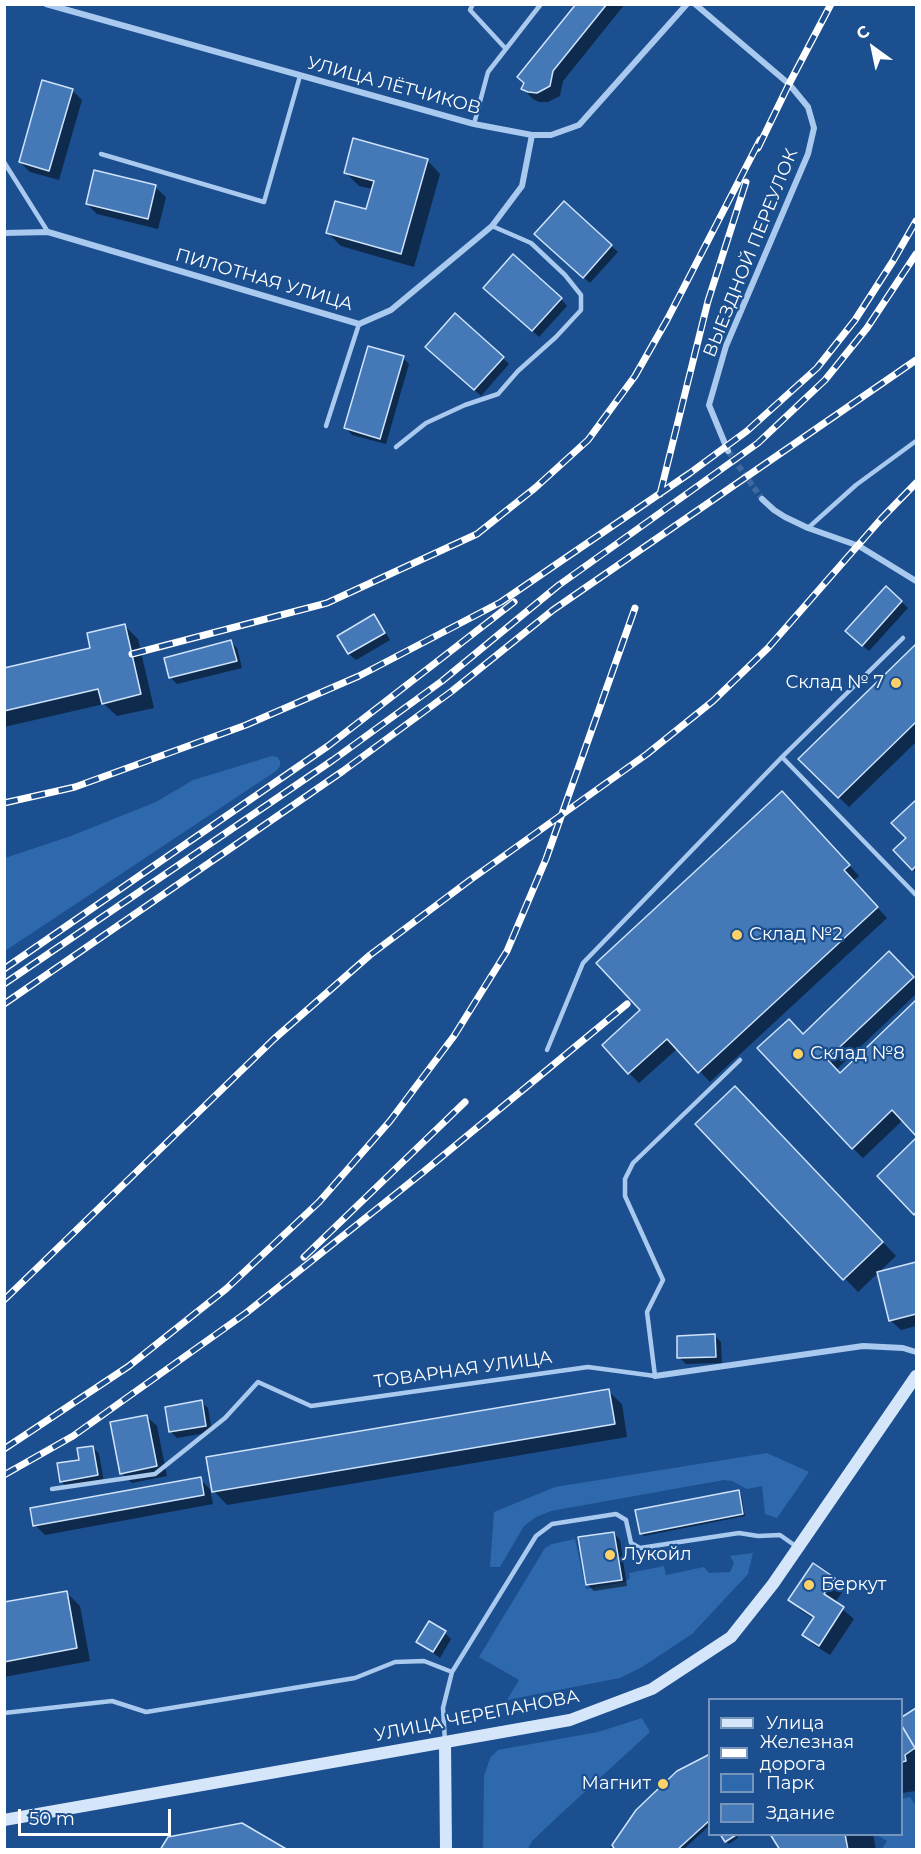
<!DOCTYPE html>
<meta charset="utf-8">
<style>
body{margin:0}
#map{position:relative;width:921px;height:1854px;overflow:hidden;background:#1b4f8f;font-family:Montserrat,sans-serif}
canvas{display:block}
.frame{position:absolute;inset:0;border:6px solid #fff;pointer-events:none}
.legend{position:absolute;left:708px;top:1698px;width:195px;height:138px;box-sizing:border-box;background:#1b4f8f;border:2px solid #7695bc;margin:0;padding:8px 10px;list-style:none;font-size:18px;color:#fff}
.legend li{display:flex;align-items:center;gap:12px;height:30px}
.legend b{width:30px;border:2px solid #7695bc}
.north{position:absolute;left:843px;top:18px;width:60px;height:60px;-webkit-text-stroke:4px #1b4f8f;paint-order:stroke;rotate:327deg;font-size:16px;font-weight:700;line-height:24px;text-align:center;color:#fff}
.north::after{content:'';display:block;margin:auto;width:21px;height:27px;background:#fff;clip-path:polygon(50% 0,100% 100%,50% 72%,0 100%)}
.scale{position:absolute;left:18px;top:1809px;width:153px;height:27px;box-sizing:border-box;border:3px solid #fff;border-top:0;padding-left:8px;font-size:18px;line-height:21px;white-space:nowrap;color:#fff;-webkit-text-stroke:4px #1b4f8f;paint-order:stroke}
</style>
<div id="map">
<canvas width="921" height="1854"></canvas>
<div class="frame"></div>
<ul class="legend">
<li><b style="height:8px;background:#d6e6fa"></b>Улица</li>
<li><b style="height:8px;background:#fff"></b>Железная дорога</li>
<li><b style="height:16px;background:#2e69ad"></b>Парк</li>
<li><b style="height:16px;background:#4478b7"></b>Здание</li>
</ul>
<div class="north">С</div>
<div class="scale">50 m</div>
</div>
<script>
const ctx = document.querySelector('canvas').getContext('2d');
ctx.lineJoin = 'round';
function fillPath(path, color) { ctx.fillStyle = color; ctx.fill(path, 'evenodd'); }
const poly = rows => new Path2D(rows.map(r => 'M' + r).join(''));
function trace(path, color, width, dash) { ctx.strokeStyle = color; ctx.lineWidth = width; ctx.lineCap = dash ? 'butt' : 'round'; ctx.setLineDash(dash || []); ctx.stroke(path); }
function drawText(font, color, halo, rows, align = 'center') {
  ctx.font = font + ' Montserrat,sans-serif'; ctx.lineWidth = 4.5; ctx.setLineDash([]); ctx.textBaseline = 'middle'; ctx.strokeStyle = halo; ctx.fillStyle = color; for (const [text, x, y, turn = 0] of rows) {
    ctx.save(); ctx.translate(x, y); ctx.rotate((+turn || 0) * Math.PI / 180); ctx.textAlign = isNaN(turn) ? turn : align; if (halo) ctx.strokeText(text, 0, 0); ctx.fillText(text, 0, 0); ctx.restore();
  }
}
fillPath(poly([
 [272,756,277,757,280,761,280,766,276,771,5,951,5,858,71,836,156,802,193,780],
 [767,1453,809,1472,777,1518,765,1514,762,1486,747,1489,732,1481,724,1480,551,1511,536,1517,524,1526,500,1567,490,1567,494,1512,555,1487],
 [575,1539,586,1589,625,1582,630,1578,629,1573,664,1566,666,1575,704,1567,709,1573,730,1572,734,1563,730,1556,753,1553,748,1574,692,1634,642,1667,620,1678,507,1700,519,1680,479,1657,545,1548,552,1544],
 [642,1718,650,1732,565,1810,532,1841,528,1849,483,1849,484,1776,490,1758,498,1750,598,1732],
 [910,1797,916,1806,916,1849,882,1849,887,1841,877,1835,902,1834,902,1799]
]), '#2e69ad');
fillPath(poly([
 [578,4,625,4,563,81,560,96,548,102,539,102,533,99,523,89],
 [72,90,82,100,59,180,30,172,20,162],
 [427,160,440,174,414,267,341,246,328,233,367,211,373,189,359,186,345,172],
 [155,187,166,197,158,229,97,214,87,204],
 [564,203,618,252,590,283,542,241],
 [492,294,561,299,567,306,539,337],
 [434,353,503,358,509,364,481,396],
 [403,358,409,364,386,444,352,435,346,428],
 [886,588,908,608,869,651,854,638],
 [373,616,380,623,390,640,356,660,349,654,339,636],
 [124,625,138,639,154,708,117,716,104,704,4,727,4,669,92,649],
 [231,642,237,648,242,668,177,684,171,678],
 [916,646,916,742,849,807,800,759],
 [916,802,916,873,895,850,908,839,894,823],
 [792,803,859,876,853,881,887,918,710,1082,678,1048,639,1083,629,1073,642,1010],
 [889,953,916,981,916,994,836,1070,840,1075,916,1002,916,1134,903,1120,863,1158,853,1148,803,1035],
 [748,1101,896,1256,858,1292,697,1124],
 [916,1140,916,1215,879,1176],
 [916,1264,916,1326,901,1330,890,1320,879,1273],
 [715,1336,721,1342,722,1363,686,1364,679,1357],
 [608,1391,622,1404,627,1437,227,1505,214,1491],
 [201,1402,208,1408,212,1432,177,1438,171,1432],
 [146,1416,157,1426,167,1476,132,1483,122,1473],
 [93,1447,99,1454,104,1482,68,1488,61,1481],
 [200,1479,210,1489,213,1504,45,1535,35,1525],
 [738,1491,741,1494,745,1516,644,1536,641,1533],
 [614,1533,620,1540,627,1586,594,1591,587,1584],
 [834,1579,844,1589,835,1603,854,1619,830,1655,814,1645,804,1635,814,1619,800,1610,790,1600],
 [66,1592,80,1606,90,1661,4,1677,4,1604],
 [445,1633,451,1639,440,1658,418,1642],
 [916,1710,916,1793,915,1791,902,1793,902,1719],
 [710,1756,710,1825,683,1850,608,1850],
 [736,1834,738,1838,729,1844,726,1841],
 [772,1834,873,1834,876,1850,782,1850]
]), '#0007');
const building = poly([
 [576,4,607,4,553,71,550,86,537,93,528,92,521,89,524,83,517,77,576,4],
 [42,80,73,89,49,171,19,162,42,80],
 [353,138,428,159,401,254,326,233,335,201,366,209,374,181,344,173,353,138],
 [94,170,156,185,148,219,86,204,94,170],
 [564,201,612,245,583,278,534,234,564,201],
 [513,254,562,298,532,331,483,288,513,254],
 [455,313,504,357,474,390,425,347,455,313],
 [368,346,404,356,380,439,344,428,368,346],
 [886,586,902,601,862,646,845,631,886,586],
 [374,614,385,633,348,654,337,636,374,614],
 [125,624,141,694,102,704,98,689,4,711,4,668,90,648,87,633,125,624],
 [231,640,237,661,169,678,164,658,231,640],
 [916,644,916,722,838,798,798,759,916,644],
 [782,791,850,865,844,870,878,907,698,1073,667,1039,628,1074,602,1045,640,1010,596,963,782,791],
 [916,800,916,866,912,870,893,850,906,838,891,823,916,800],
 [889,951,914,977,827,1059,840,1073,916,1000,916,1136,892,1110,852,1149,757,1048,789,1019,803,1034,889,951],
 [735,1086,883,1242,843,1280,695,1124,735,1086],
 [916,1138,916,1212,914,1215,877,1176,916,1138],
 [916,1262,916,1314,889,1321,877,1272,916,1262],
 [715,1334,716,1357,677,1358,677,1336,715,1334],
 [609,1389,615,1424,212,1492,206,1457,609,1389],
 [202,1400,206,1426,169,1432,165,1407,202,1400],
 [147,1415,157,1466,120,1474,110,1422,147,1415],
 [93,1446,98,1475,60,1482,57,1463,79,1460,77,1448,93,1446],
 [201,1477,204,1495,33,1526,30,1508,201,1477],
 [739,1490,743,1514,640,1534,635,1510,739,1490],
 [614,1532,622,1580,586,1585,578,1537,614,1532],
 [813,1563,835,1578,824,1594,844,1607,819,1646,802,1635,814,1617,788,1600,813,1563],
 [67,1591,77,1648,4,1662,4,1602,67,1591],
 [429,1621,446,1631,433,1652,416,1642,429,1621],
 [916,1708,916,1750,902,1726,902,1717,916,1708],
 [902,1726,915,1748,905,1755,906,1761,902,1762,902,1726],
 [710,1754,710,1820,677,1850,615,1850,612,1845,636,1810,677,1771,710,1754],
 [242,1823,288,1850,160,1850,168,1837,242,1823],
 [720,1834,736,1834,736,1835,725,1842,720,1834],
 [770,1834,845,1834,848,1850,780,1850,770,1834]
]);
fillPath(building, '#4478b7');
trace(building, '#cfe3fa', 1.5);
trace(poly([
 [728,451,762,499]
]), '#3d69a0', 6, [6, 3]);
trace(poly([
 [473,4,470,10,506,49],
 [474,124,488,72,541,4],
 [101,154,264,202,300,76],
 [4,162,48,232],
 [326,426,359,324],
 [396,447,426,423,465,405,498,394,518,371,556,337,581,310,581,295,565,275,531,243,492,226],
 [808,528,856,485,916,441],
 [903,638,782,757,916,895],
 [547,1050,583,963,782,757],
 [52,1489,155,1474,225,1418,258,1382,311,1406,588,1367,655,1376,647,1312,663,1280,625,1196,625,1179,633,1163,740,1060],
 [4,1713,112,1701,146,1712,355,1678,395,1662,424,1661,452,1672],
 [445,1742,443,1708,452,1672,536,1536,552,1524,616,1514,626,1520,631,1543,640,1548,739,1533,758,1536,780,1535,797,1547]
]), '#a9c9ee', 4.5);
trace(poly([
 [46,4,474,124,532,135,551,135,579,125,687,4],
 [695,4,789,84,808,107,814,128,808,154,726,346,709,405,728,451],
 [4,233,48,232,359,324,391,310,492,226,522,186,532,135],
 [762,499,774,510,785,517,808,528,859,546,916,581],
 [655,1376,863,1346,903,1348,916,1352]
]), '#a9c9ee', 6);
trace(poly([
 [445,1742,446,1850],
 [4,1820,570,1720,652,1689,731,1637,773,1584,916,1376]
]), '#d6e6fa', 12);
const rail = poly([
 [758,148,789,84,831,4],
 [660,494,708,301,746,182],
 [132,654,327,603,477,534,535,488,588,440,635,376,668,318,760,140],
 [4,803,75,787,246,725,359,676,501,602,690,473,747,431,817,368,855,320,893,261,916,221],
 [4,969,328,746,514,602],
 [4,984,333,760,442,681,559,585,758,443,825,380,867,328,916,254],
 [4,1004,343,771,452,691,553,610,916,360],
 [304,1257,465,1102],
 [4,1300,274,1039,370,955,470,880,647,754,713,701,768,648,881,519,916,483],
 [4,1449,129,1366,226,1289,319,1202,390,1121,454,1036,507,951,546,859,635,608],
 [4,1475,73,1436,246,1313,422,1173,627,1004]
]);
trace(rail, '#fff', 7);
trace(rail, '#1b4f8f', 4.5, [14]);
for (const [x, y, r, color] of [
 [896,683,6,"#ffd166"],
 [737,935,6,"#ffd166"],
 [798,1054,6,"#ffd166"],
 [610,1555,6,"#ffd166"],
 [809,1585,6,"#ffd166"],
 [663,1784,6,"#ffd166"]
]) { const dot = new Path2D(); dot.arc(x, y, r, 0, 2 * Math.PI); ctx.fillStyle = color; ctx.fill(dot); trace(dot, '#1b4f8f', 2); }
drawText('18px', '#fff', '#1b4f8f', [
 ["УЛИЦА ЛЁТЧИКОВ",394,86,15],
 ["ВЫЕЗДНОЙ ПЕРЕУЛОК",751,253,-68],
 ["ПИЛОТНАЯ УЛИЦА",264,280,16],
 ["ТОВАРНАЯ УЛИЦА",463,1370,-8],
 ["УЛИЦА ЧЕРЕПАНОВА",477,1716,-11]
]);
drawText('18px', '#fff', '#1b4f8f', [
 ["Склад № 7",884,683,"right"],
 ["Склад №2",749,935],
 ["Склад №8",810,1054],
 ["Лукойл",622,1555],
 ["Беркут",821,1585],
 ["Магнит",651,1784,"right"]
], 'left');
</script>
